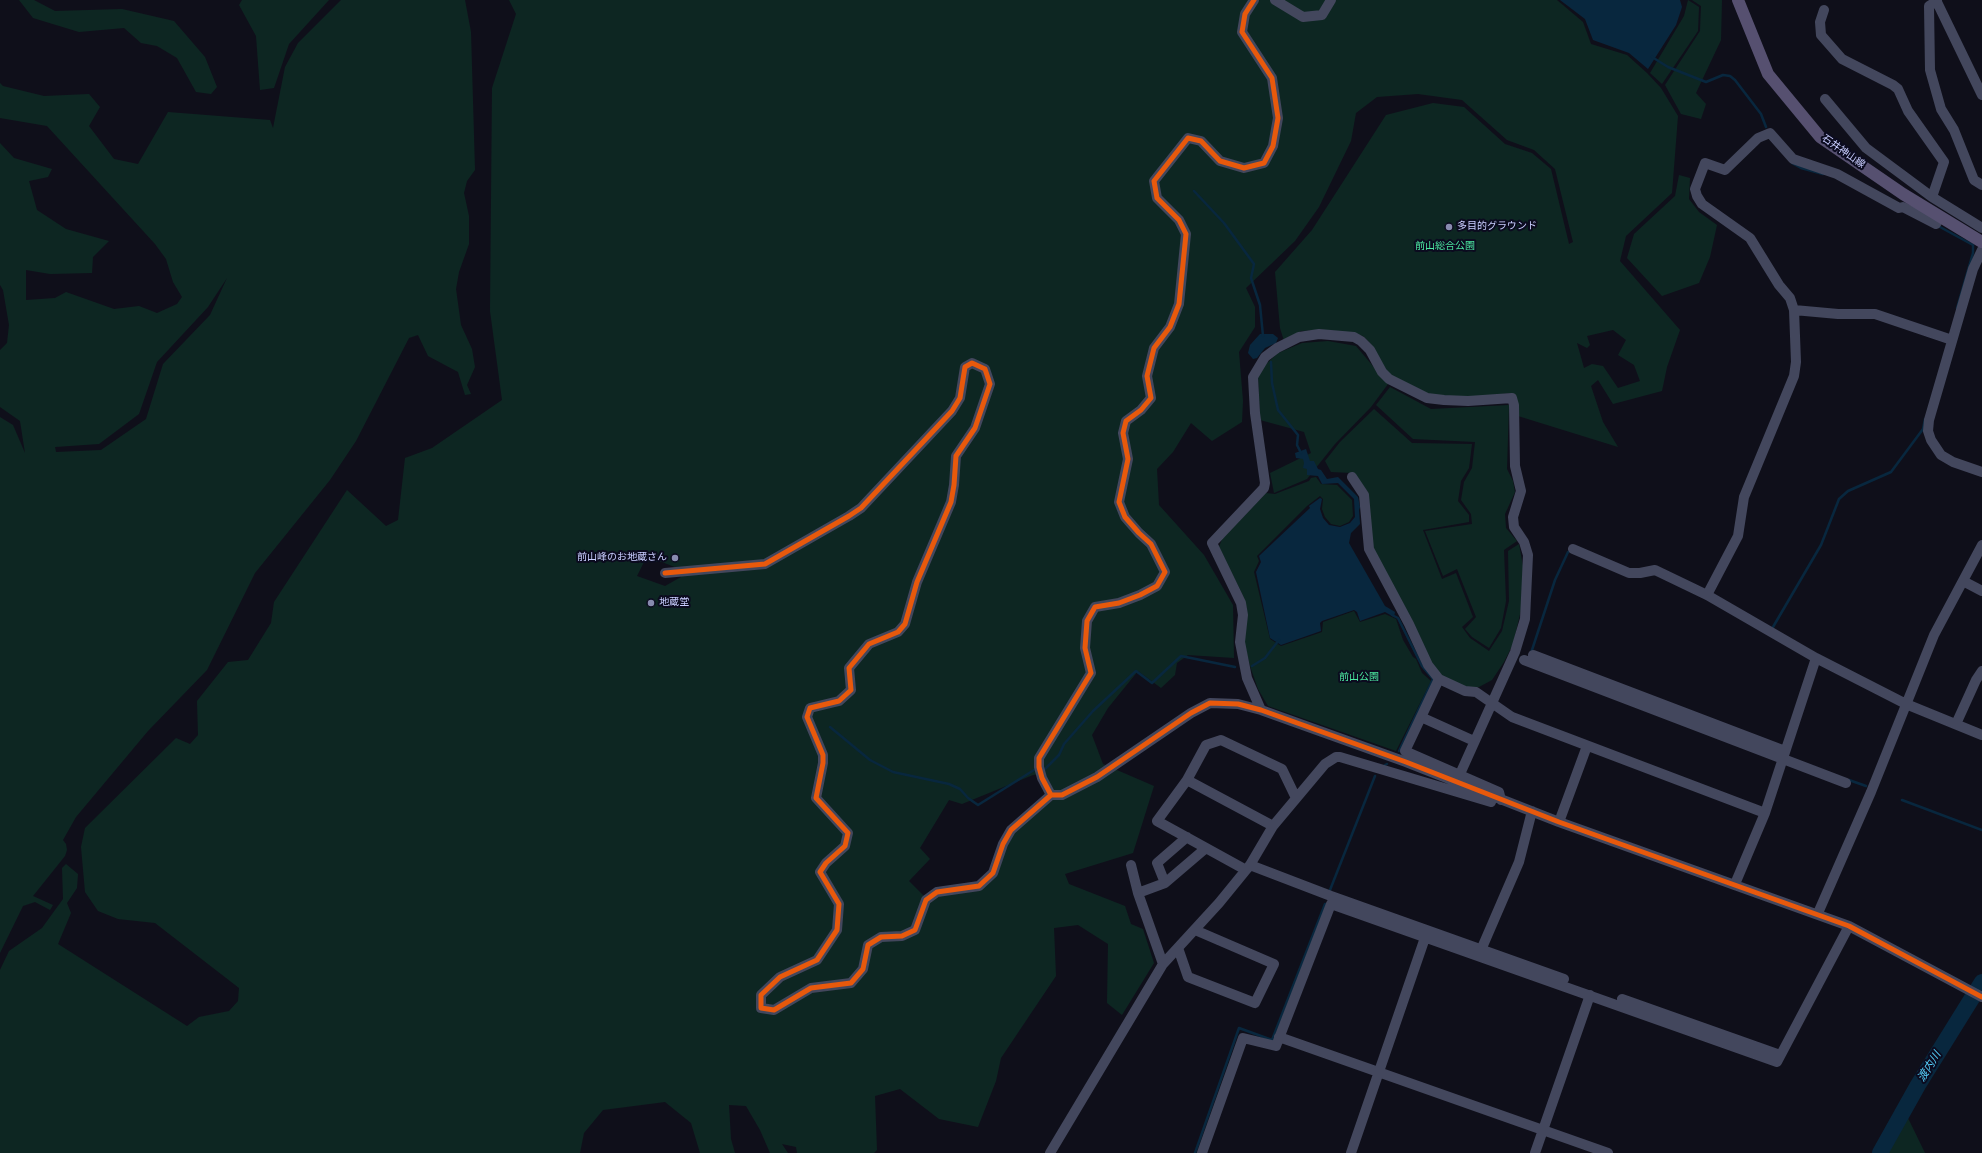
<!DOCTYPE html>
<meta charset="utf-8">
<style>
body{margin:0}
canvas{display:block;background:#0f0f1a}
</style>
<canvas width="1982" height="1153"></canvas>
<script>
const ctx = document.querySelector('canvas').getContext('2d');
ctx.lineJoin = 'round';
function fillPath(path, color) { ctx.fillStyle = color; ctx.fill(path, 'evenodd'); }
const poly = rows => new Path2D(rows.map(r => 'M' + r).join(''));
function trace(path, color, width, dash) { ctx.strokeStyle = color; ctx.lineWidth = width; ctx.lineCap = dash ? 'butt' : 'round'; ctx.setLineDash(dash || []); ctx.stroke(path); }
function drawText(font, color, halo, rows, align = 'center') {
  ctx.font = font + ' "Source Sans 3","Noto Sans JP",sans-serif'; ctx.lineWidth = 4; ctx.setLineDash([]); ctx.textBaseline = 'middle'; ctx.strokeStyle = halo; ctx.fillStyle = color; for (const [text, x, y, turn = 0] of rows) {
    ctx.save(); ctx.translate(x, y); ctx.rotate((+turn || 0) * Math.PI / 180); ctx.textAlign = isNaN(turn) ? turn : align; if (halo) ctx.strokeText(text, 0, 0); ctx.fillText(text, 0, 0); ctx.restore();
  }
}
fillPath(poly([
 [19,0,34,0,55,11,122,9,174,21,205,57,217,87,211,94,196,92,177,58,157,46,141,43,124,28,79,32,33,18],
 [242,0,329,0,289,44,274,88,260,90,256,36,239,5],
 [341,0,465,0,471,32,475,170,467,181,464,193,469,216,469,244,459,272,456,289,461,325,472,349,475,367,467,385,471,394,465,395,458,372,428,356,418,335,409,338,356,441,330,480,255,573,207,670,148,731,76,817,63,840,66,844,67,850,65,856,33,896,53,905,50,910,35,902,23,906,0,953,0,417,13,425,25,453,20,421,0,407,0,350,7,343,9,325,3,290,0,285,0,143,14,158,52,169,48,177,29,181,37,210,66,229,109,241,93,257,92,273,50,274,26,270,26,300,55,298,66,292,114,309,139,306,157,313,177,304,182,297,173,282,166,259,155,244,47,126,0,118,0,83,3,86,44,96,89,94,100,107,89,126,114,159,138,164,168,112,270,120,273,128,285,67,298,43],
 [227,278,210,315,163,364,146,419,101,450,56,452,55,447,99,444,139,414,157,362,208,307],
 [509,0,1557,0,1583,22,1591,44,1627,55,1647,73,1661,88,1678,116,1672,193,1626,236,1620,261,1680,330,1667,367,1662,391,1613,404,1598,380,1591,386,1603,422,1618,447,1518,416,1517,399,1511,393,1483,396,1443,396,1426,393,1391,376,1384,368,1370,343,1363,336,1330,330,1301,331,1284,341,1280,328,1275,272,1312,230,1386,115,1433,103,1464,107,1505,144,1532,153,1551,169,1569,244,1573,242,1555,169,1534,150,1507,140,1462,100,1418,94,1377,97,1356,113,1351,141,1319,207,1295,241,1246,288,1255,307,1255,327,1239,352,1243,401,1242,422,1212,441,1191,423,1173,452,1157,469,1159,505,1204,555,1233,605,1234,658,1188,655,1177,663,1175,675,1161,688,1138,671,1108,708,1092,735,1103,764,1154,786,1133,853,1065,874,1069,884,1125,906,1131,924,1143,929,1154,963,1122,1015,1107,1003,1108,944,1078,925,1054,928,1056,976,1001,1058,996,1081,978,1127,939,1119,900,1089,875,1096,877,1150,874,1153,797,1153,796,1147,782,1144,788,1153,770,1153,760,1130,746,1106,729,1105,731,1139,735,1153,700,1153,691,1123,665,1102,603,1110,584,1133,580,1153,0,1153,0,970,9,951,42,928,63,899,62,868,66,864,78,874,77,888,67,903,71,913,58,944,187,1026,199,1017,229,1011,238,1001,239,988,155,923,118,919,98,911,85,892,81,847,85,828,176,738,190,744,198,735,197,701,228,662,248,660,271,623,274,602,347,490,386,526,398,520,405,458,432,448,502,400,490,311,492,88,516,14],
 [1613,330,1626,340,1618,355,1634,365,1640,381,1618,388,1603,366,1592,364,1584,368,1577,343,1587,348,1590,345,1587,336],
 [644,562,662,562,677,568,681,577,665,586,637,576],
 [1044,774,1055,798,1014,832,978,889,939,896,930,902,909,881,930,859,920,848,949,800,962,804,1033,775],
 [1688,0,1699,7,1698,31,1662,84,1650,73,1684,16],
 [1692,0,1722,0,1721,40,1696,93,1706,104,1701,119,1681,114,1665,85,1700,31,1701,6],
 [1679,175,1690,178,1689,199,1699,212,1717,225,1710,257,1699,283,1662,296,1627,258,1634,234,1675,196],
 [1328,341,1356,346,1388,384,1371,407,1335,444,1307,479,1274,493,1270,473,1311,453,1304,432,1260,420,1258,376,1266,364,1278,353,1302,343],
 [1390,387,1431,409,1509,405,1507,469,1513,481,1515,492,1505,514,1506,528,1517,541,1504,550,1506,601,1501,628,1489,648,1472,637,1465,629,1476,617,1457,569,1443,576,1425,531,1472,524,1471,514,1461,500,1464,482,1472,468,1475,442,1413,439,1376,405],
 [1374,409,1412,443,1472,444,1469,468,1461,481,1458,501,1469,515,1469,522,1423,530,1442,579,1456,573,1473,617,1462,627,1470,638,1489,651,1502,631,1509,601,1508,551,1519,544,1523,566,1521,610,1513,644,1504,662,1492,680,1479,687,1466,688,1444,678,1433,666,1371,544,1368,492,1352,473,1331,472,1325,461,1340,442],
 [1316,477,1321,484,1337,485,1352,500,1353,516,1349,522,1340,526,1331,524,1325,517,1322,509,1323,499,1320,496,1307,506,1257,556,1259,561,1254,572,1270,639,1281,646,1322,632,1323,622,1354,611,1360,622,1385,614,1396,619,1403,640,1413,657,1416,659,1422,673,1431,681,1396,751,1268,706,1258,689,1250,666,1244,642,1247,610,1244,598,1219,547,1222,539,1266,493,1275,494,1309,481,1311,478],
 [1908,1118,1925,1153,1886,1153]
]), '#0d2622');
fillPath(poly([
 [1560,0,1680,0,1682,7,1676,25,1648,69,1629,53,1593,40,1585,19],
 [1260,334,1273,334,1278,338,1276,343,1265,348,1257,358,1253,359,1248,353,1250,345],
 [1306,449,1310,461,1314,461,1318,469,1321,470,1327,479,1338,477,1358,497,1360,507,1359,510,1360,524,1351,533,1349,543,1385,606,1395,612,1394,617,1385,612,1360,621,1357,612,1354,610,1322,621,1320,623,1321,631,1281,645,1270,638,1256,572,1261,562,1259,556,1310,508,1309,506,1320,498,1322,499,1320,509,1323,518,1329,525,1340,527,1350,523,1355,517,1354,499,1338,483,1322,484,1318,476,1307,475,1307,469,1303,468,1304,463,1303,459,1296,458,1295,453]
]), '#08273e');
trace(poly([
 [1652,57,1668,67,1706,82,1723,75,1730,76,1735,80,1761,114,1766,127],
 [1792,163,1801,168,1823,174],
 [1194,191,1224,223,1254,264,1251,278,1260,305,1263,336],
 [1940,227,1973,245,1973,253,1957,308],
 [1271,362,1272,383,1278,410,1298,435,1297,445,1301,453],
 [1392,615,1398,618,1422,666,1433,679,1399,751],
 [1773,627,1821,545,1839,499,1848,491,1891,472,1923,429,1925,419],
 [1531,653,1555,580,1568,552],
 [1252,666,1265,658,1279,640],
 [830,727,870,760,893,772,949,784,960,789,968,798,978,805,1034,770],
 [1385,765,1387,764],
 [1044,770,1059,755,1064,744,1093,711,1136,671,1152,683,1181,656,1235,667],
 [1849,780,1866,786],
 [1902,800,1982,830],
 [1330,890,1375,776],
 [1195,1153,1239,1028,1272,1040,1325,904]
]), '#08273e', 2.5);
trace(poly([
 [1880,1153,1918,1085,1982,982]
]), '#08273e', 16);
trace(poly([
 [1254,0,1245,14,1242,32,1272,78,1278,118,1273,146,1264,163,1244,168,1220,161,1201,141,1188,138,1154,181,1157,198,1179,220,1186,234,1179,304,1170,327,1154,348,1147,376,1151,398,1141,410,1126,421,1123,433,1128,459,1119,502,1125,517,1139,533,1151,544,1165,572,1157,586,1140,595,1119,603,1095,607,1087,621,1085,648,1091,673,1039,758,1039,767,1042,778,1051,795,1062,795,1097,777,1191,713,1210,703,1238,704,1261,710,1406,762,1559,822,1849,926,1982,997],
 [1275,0,1303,17,1322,15,1331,0],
 [1936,0,1982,95],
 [1937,1,1929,6,1930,70,1941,109,1954,130,1974,180,1982,185],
 [1824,10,1820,22,1821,35,1842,59,1893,85,1898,89,1908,111,1944,162,1932,197],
 [1825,99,1866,148,1932,197,1982,228],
 [1982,250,1973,269,1929,420,1928,431,1931,440,1941,455,1953,462,1982,472],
 [1794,310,1838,314,1875,314,1952,340],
 [1352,477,1364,495,1369,549,1409,624,1428,665,1439,679,1465,691,1476,692,1512,717,1765,813],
 [1573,549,1629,573,1640,573,1655,570,1707,595,1816,658,1906,704,1982,735],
 [665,573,765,564,849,516,861,508,952,411,960,398,965,367,972,363,985,369,990,384,975,428,956,456,954,485,951,502,917,582,905,624,898,632,869,644,849,668,851,690,839,701,810,708,807,717,823,755,823,763,816,798,848,833,845,846,826,863,820,872,839,904,837,930,817,960,780,977,761,995,761,1008,774,1010,811,988,851,983,863,969,868,945,881,937,902,936,915,930,926,900,937,892,979,886,993,873,1003,844,1011,830,1051,795],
 [1963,581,1982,591],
 [1707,595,1738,536,1744,497,1794,376,1796,362,1794,310,1790,298,1779,285,1750,238,1702,204,1697,196,1695,189,1705,163,1725,170,1758,138,1770,133,1793,159,1837,174,1899,208,1903,207,1936,224,1940,217],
 [1533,655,1785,751],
 [1524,660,1846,783],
 [1439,679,1405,751,1499,792,1501,800],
 [1261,710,1247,678,1240,642,1243,615,1241,603,1212,543,1264,488,1265,483,1255,413,1253,377,1265,357,1277,348,1299,337,1319,334,1354,337,1361,341,1370,350,1382,372,1389,379,1427,398,1444,400,1468,401,1512,398,1514,405,1515,466,1521,491,1513,517,1514,527,1524,542,1528,555,1525,619,1515,652,1460,774],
 [1421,717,1474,741],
 [1956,724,1976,680,1982,671],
 [1187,780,1273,826],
 [1559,822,1587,746],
 [1131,865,1138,893,1163,964],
 [1250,865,1331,896,1564,979],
 [1246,870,1157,821,1187,780,1206,745,1221,740,1282,769,1296,798],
 [1165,883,1157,863,1187,837],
 [1735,884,1765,813,1816,658],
 [1138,893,1165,883,1206,848],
 [1818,913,1871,792,1934,635,1982,545],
 [1178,948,1188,977,1255,1003,1274,964,1195,930],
 [1481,950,1519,862,1532,811],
 [1622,999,1780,1055],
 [1279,1037,1608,1153],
 [1050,1153,1163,964,1219,903,1250,865,1273,826,1325,764,1336,757,1340,757,1491,802],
 [1202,1153,1243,1038,1276,1046,1331,904,1777,1062,1849,926],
 [1351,1153,1427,932],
 [1535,1153,1590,995]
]), '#43475d', 10);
trace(poly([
 [1738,0,1768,74,1820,137,1903,194,1982,242]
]), '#565070', 12);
trace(poly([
 [1254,0,1245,14,1242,32,1272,78,1278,118,1273,146,1264,163,1244,168,1220,161,1201,141,1188,138,1154,181,1157,198,1179,220,1186,234,1179,304,1170,327,1154,348,1147,376,1151,398,1141,410,1126,421,1123,433,1128,459,1119,502,1125,517,1139,533,1151,544,1165,572,1157,586,1140,595,1119,603,1095,607,1087,621,1085,648,1091,673,1039,758,1039,767,1042,778,1051,795,1062,795,1097,777,1191,713,1210,703,1238,704,1261,710,1406,762,1559,822,1849,926,1982,997],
 [665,573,765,564,849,516,861,508,952,411,960,398,965,367,972,363,985,369,990,384,975,428,956,456,954,485,951,502,917,582,905,624,898,632,869,644,849,668,851,690,839,701,810,708,807,717,823,755,823,763,816,798,848,833,845,846,826,863,820,872,839,904,837,930,817,960,780,977,761,995,761,1008,774,1010,811,988,851,983,863,969,868,945,881,937,902,936,915,930,926,900,937,892,979,886,993,873,1003,844,1011,830,1051,795]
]), '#e8590c', 5);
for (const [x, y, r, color] of [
 [1449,227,4,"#888baf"],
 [675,558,4,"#888baf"],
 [651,603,4,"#888baf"]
]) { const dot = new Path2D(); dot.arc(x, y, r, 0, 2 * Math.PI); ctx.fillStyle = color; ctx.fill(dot); trace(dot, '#0b0b1f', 1.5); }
drawText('10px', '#c9ceff', '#0b0b1f', [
 ["石井神山線",1843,152,35]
]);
drawText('10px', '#c9ceff', '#0b0b1f', [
 ["多目的グラウンド",1457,227],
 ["前山峰のお地蔵さん",667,558,"right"],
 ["地蔵堂",659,603]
], 'left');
drawText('10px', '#4ce8a1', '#0b0b1f', [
 ["前山総合公園",1445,247],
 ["前山公園",1359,678]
]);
drawText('italic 11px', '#57d4ff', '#0b0b1f', [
 ["渡内川",1930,1067,-58]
]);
</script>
